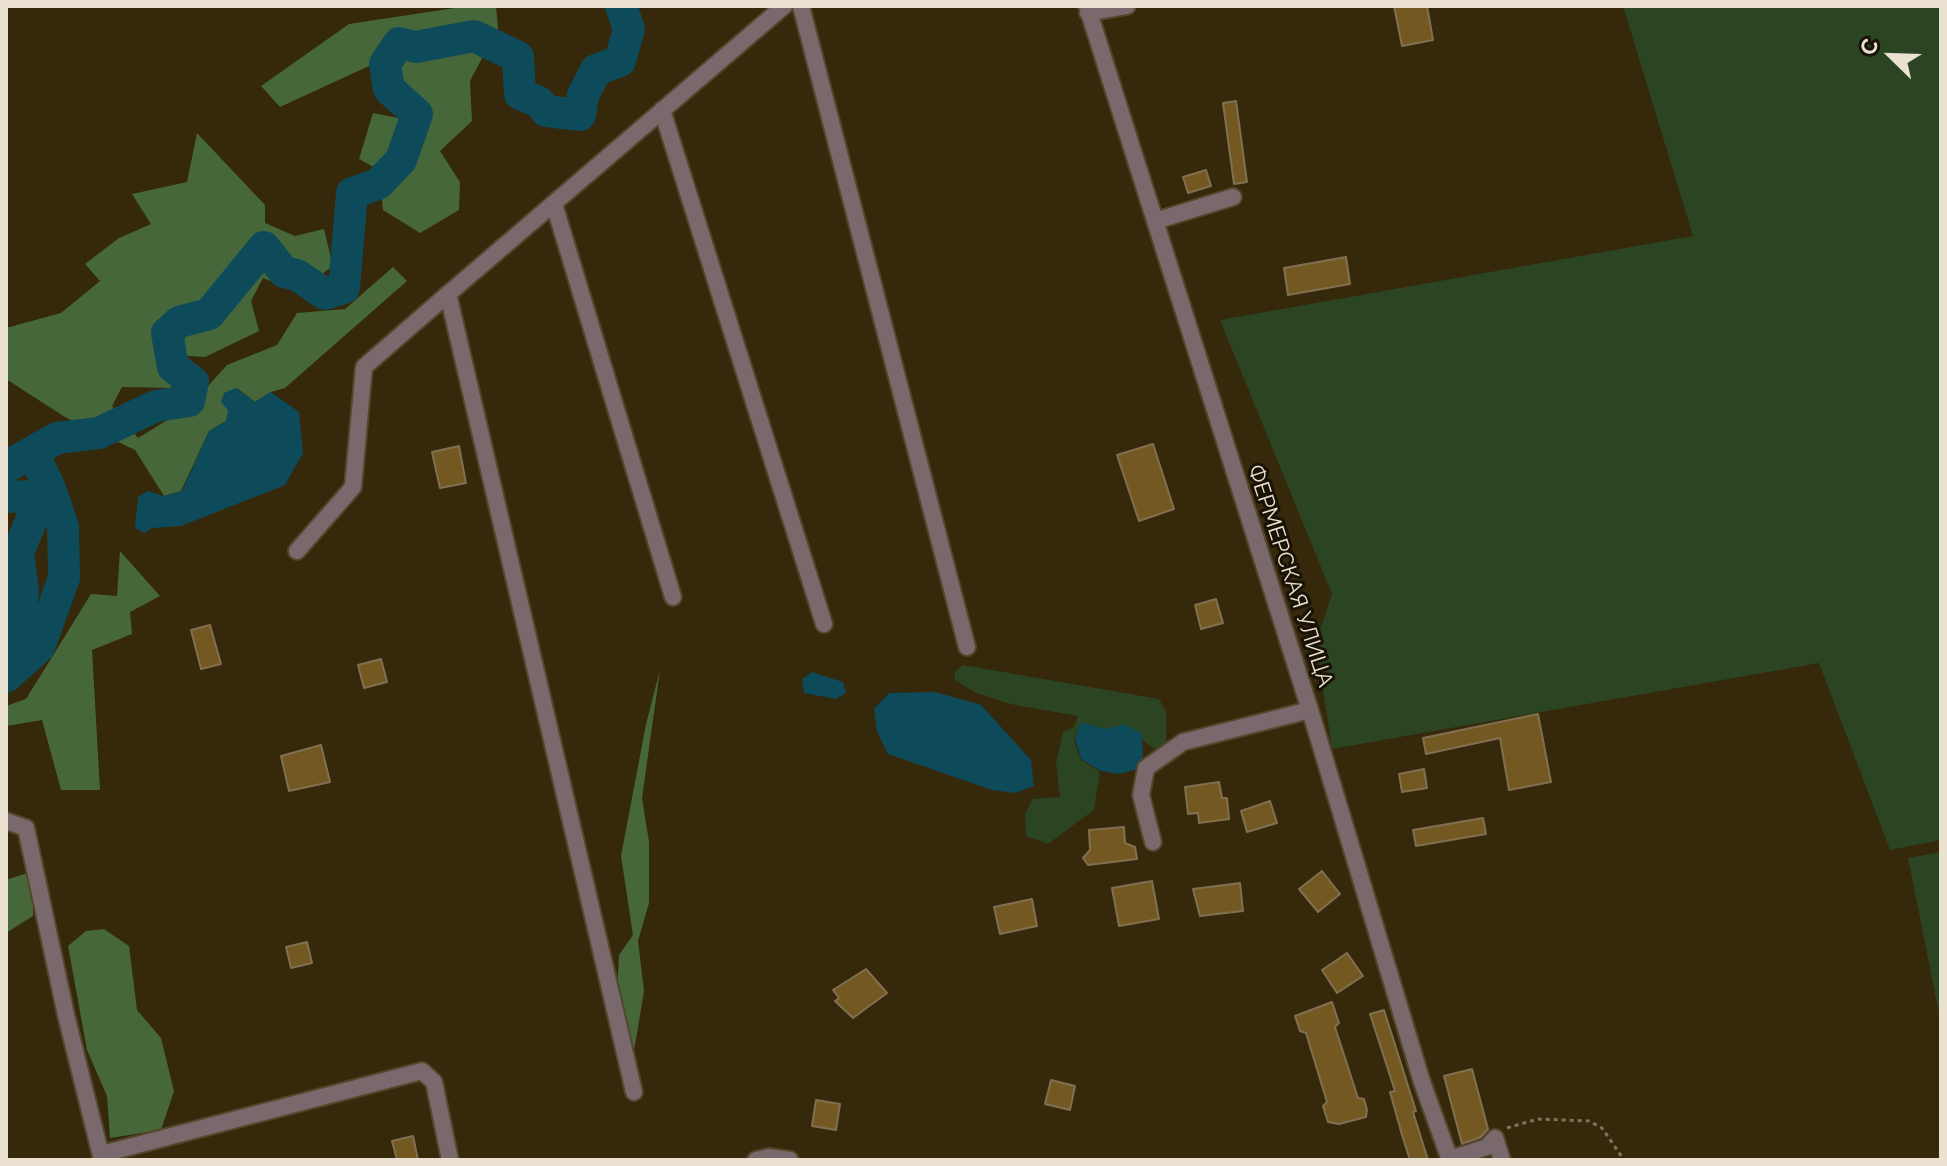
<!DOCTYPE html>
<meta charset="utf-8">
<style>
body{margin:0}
#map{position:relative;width:1947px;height:1166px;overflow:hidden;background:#36280a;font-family:Raleway,sans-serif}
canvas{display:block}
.frame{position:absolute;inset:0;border:8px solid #eae1d0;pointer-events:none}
.north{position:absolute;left:1851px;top:16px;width:80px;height:80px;-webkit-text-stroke:6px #191206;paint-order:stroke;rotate:293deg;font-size:22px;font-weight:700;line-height:32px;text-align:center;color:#eae1d0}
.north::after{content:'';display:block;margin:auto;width:28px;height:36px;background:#eae1d0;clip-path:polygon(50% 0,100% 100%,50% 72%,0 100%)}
</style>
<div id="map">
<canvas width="1947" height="1166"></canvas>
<div class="frame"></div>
<div class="north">С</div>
</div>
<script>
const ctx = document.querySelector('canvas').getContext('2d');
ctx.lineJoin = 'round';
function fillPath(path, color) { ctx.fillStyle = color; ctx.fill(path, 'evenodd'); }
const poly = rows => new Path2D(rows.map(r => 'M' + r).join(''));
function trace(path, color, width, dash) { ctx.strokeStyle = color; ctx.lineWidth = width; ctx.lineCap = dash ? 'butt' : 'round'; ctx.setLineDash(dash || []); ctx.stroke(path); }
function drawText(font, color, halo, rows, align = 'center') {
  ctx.font = font + ' Raleway,sans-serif'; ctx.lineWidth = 6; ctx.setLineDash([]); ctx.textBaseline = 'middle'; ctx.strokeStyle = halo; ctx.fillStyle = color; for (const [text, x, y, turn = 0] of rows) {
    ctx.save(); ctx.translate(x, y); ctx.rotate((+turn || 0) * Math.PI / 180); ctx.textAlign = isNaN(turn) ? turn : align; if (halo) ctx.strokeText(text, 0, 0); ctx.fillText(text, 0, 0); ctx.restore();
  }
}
fillPath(poly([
 [1623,6,1941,6,1941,840,1890,850,1819,663,1332,749,1316,642,1332,594,1220,320,1693,236],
 [963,665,1159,699,1166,712,1166,747,1154,749,1125,725,1106,729,1081,722,1074,739,1080,759,1100,772,1094,810,1048,844,1026,836,1025,814,1033,799,1060,797,1056,762,1063,732,1074,727,1078,716,1010,704,974,692,955,680,955,672],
 [1941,852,1941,1024,1908,858]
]), '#2b4422');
fillPath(poly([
 [468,6,496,6,498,28,470,81,472,121,440,151,460,182,459,210,420,233,383,210,379,170,359,159,373,113,398,118,369,66,280,107,261,86,349,24],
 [197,133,265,205,265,223,295,236,324,229,333,266,297,292,263,278,251,301,259,331,205,357,158,354,172,388,122,387,112,406,138,438,190,406,227,365,277,345,297,313,345,309,393,267,407,281,285,388,271,392,255,402,237,388,226,421,209,431,181,491,164,496,135,450,65,417,6,379,6,328,61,313,100,281,85,264,119,238,151,224,132,194,187,182],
 [120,551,160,596,130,612,132,634,92,650,100,790,61,790,42,720,6,726,6,706,26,699,91,594,117,596],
 [660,670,642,798,649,842,649,903,638,941,644,991,634,1051,620,1053,614,1050,619,955,633,935,621,856,646,724],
 [33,871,33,916,6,933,6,880],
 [104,929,129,946,137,1010,161,1038,174,1091,161,1130,110,1138,107,1096,87,1050,68,946,86,931]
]), '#45673a');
fillPath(poly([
 [236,388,255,402,271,392,299,412,303,453,285,485,181,526,152,528,145,533,135,528,138,497,148,491,164,496,182,491,209,431,226,421,228,410,221,402,224,393],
 [812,672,843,682,846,693,836,699,804,693,802,679],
 [935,692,981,705,1031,760,1034,786,1015,793,992,790,888,754,877,731,874,709,889,693],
 [1081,722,1106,729,1125,724,1142,734,1143,756,1138,769,1119,774,1101,771,1081,759,1075,738]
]), '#0d4b5a');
trace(poly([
 [6,467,57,438,99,433,156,406,189,401,193,382,173,367,167,333,179,322,209,314,264,247,284,272,297,275,325,294,344,288,352,193,378,184,401,160,417,114,389,89,385,64,399,43,416,47,474,36,518,57,520,94,539,102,546,111,580,115,583,95,596,70,620,61,629,29,621,6],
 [6,497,33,496,32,518,18,553,23,591,17,632,6,641],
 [6,677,39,647,64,578,63,527,49,486,33,454]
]), '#0d4b5a', 32);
const building = poly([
 [1394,6,1427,6,1433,40,1402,46,1394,6],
 [1236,101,1247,182,1234,184,1223,103,1236,101],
 [1206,170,1211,186,1188,193,1183,177,1206,170],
 [1346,257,1350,284,1288,295,1284,268,1346,257],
 [1153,444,1174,509,1139,521,1117,455,1153,444],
 [459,446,466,483,440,488,432,452,459,446],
 [1216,599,1223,623,1201,629,1195,605,1216,599],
 [210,625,221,664,201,669,191,630,210,625],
 [381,659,387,682,364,688,358,665,381,659],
 [1538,714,1551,782,1509,790,1500,738,1426,754,1423,738,1538,714],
 [321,745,330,782,289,791,281,756,321,745],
 [1424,769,1427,788,1402,792,1399,774,1424,769],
 [1219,782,1222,798,1227,798,1229,819,1199,823,1198,813,1188,814,1185,787,1219,782],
 [1270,801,1277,823,1247,832,1241,811,1270,801],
 [1483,818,1486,834,1416,846,1413,830,1483,818],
 [1124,827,1125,843,1135,847,1137,859,1088,865,1083,858,1090,850,1089,830,1124,827],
 [1322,871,1340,894,1318,912,1299,889,1322,871],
 [1152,881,1159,919,1119,926,1112,888,1152,881],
 [1240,883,1243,911,1200,916,1193,889,1240,883],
 [1032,899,1037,926,1000,934,994,907,1032,899],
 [307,942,312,963,291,968,286,947,307,942],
 [1347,953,1363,976,1337,993,1322,970,1347,953],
 [866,969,887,993,853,1018,835,1001,839,998,833,990,866,969],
 [1332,1002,1339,1023,1335,1027,1358,1098,1364,1099,1367,1110,1366,1117,1339,1124,1328,1122,1323,1106,1327,1102,1306,1033,1300,1031,1295,1016,1332,1002],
 [1384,1010,1416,1111,1413,1112,1428,1160,1410,1160,1402,1135,1390,1092,1395,1091,1370,1014,1384,1010],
 [1472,1069,1488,1129,1481,1137,1462,1144,1444,1076,1472,1069],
 [1051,1080,1075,1086,1070,1110,1045,1104,1051,1080],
 [816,1100,840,1104,836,1130,812,1126,816,1100],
 [413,1136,418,1160,397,1160,392,1141,413,1136]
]);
fillPath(building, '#735921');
trace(building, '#807051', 2);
const minor = poly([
 [801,6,967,647],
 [1087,6,1310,710,1422,1082,1450,1160],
 [1088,13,1127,6],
 [662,110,824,624],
 [554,204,673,597],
 [1155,221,1233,197],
 [448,294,784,6],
 [297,551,353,487,364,367,448,294,634,1092],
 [6,821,26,828,66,1015,102,1160],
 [1153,842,1141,795,1146,768,1183,742,1310,710],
 [102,1154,422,1071,434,1082,450,1160],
 [1450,1159,1487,1147,1495,1138,1502,1160],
 [756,1160,769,1157,790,1160]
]);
trace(minor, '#53462a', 20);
trace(poly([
 [1507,1128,1538,1119,1589,1121,1602,1128,1624,1160]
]), '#80745b', 3, [4, 4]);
trace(minor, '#79686c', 16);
drawText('22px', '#eae1d0', '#191206', [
 ["ФЕРМЕРСКАЯ УЛИЦА",1290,576,72]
]);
</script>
